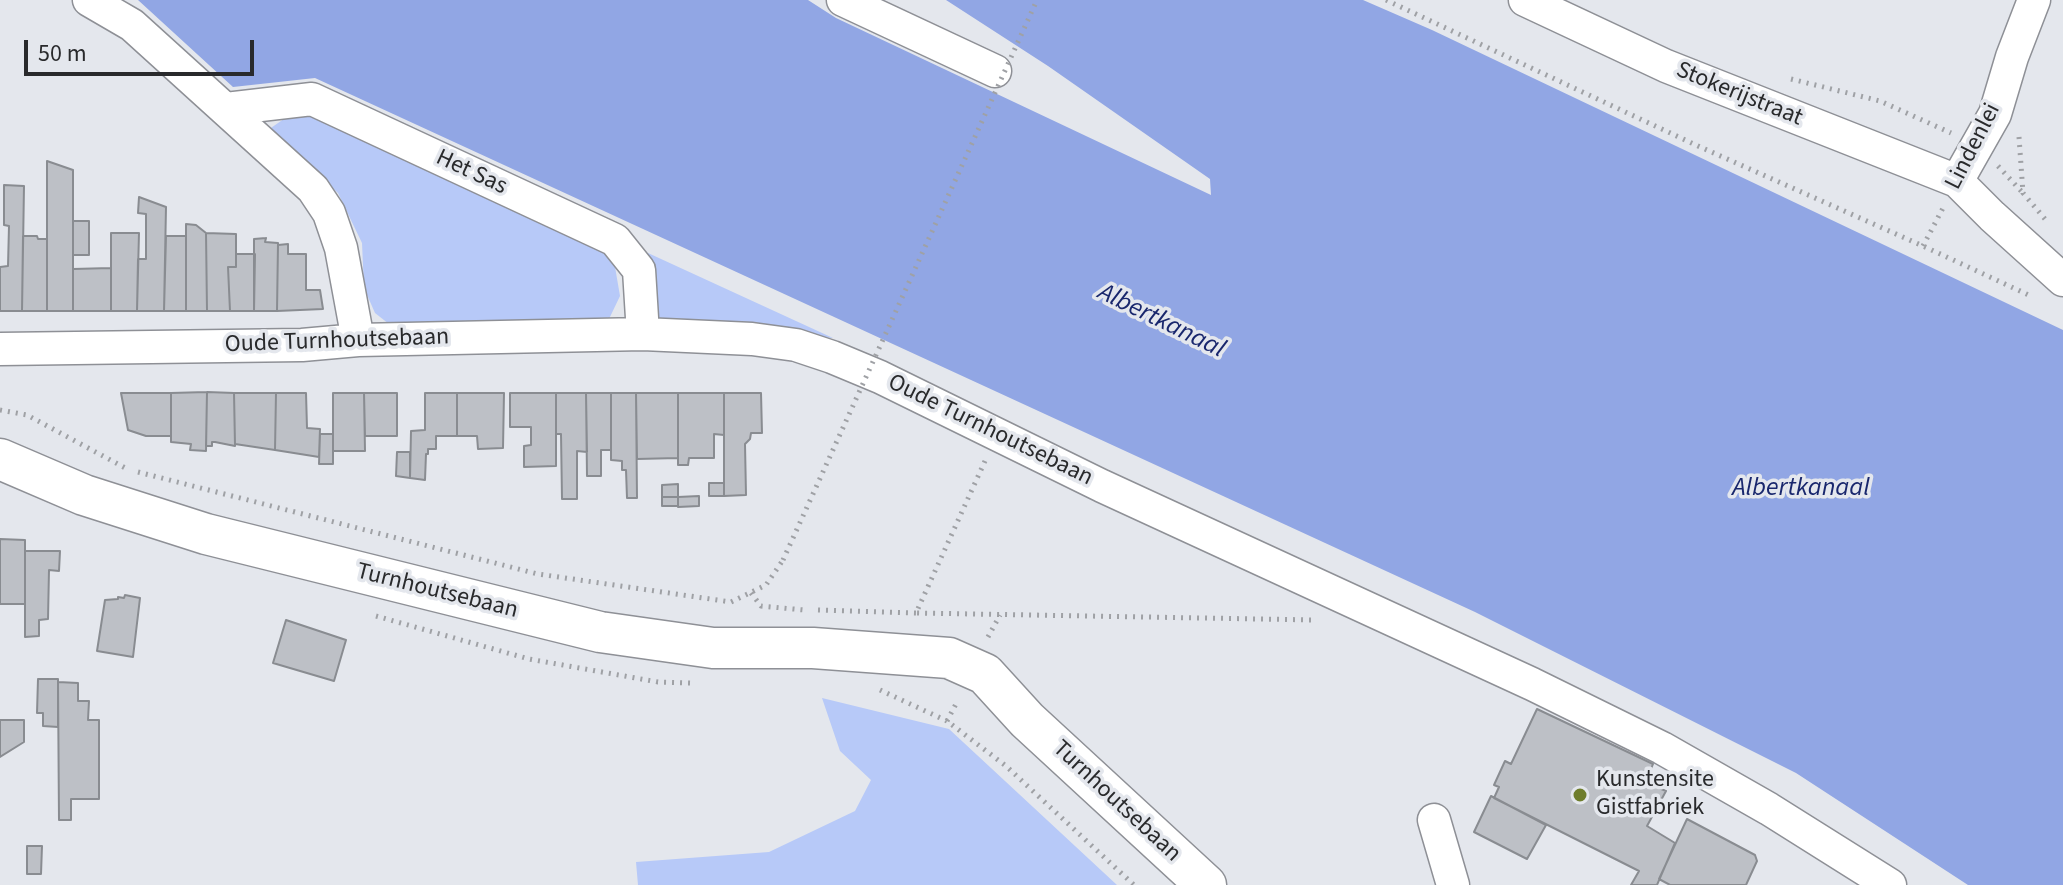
<!DOCTYPE html>
<style>
body{margin:0}
#map{position:relative;width:2063px;height:885px;overflow:hidden;background:#e4e7ed;font-family:"Source Sans 3",sans-serif}
canvas{display:block}
.scale{position:absolute;left:24px;top:40px;width:230px;height:36px;box-sizing:border-box;border:4px solid #292a2c;border-top:0;padding-left:10px;font-size:24px;line-height:28px;white-space:nowrap;color:#292a2c;-webkit-text-stroke:6px #e4e7ed;paint-order:stroke}
</style>
<div id="map">
<canvas width="2063" height="885"></canvas>
<div class="scale">50 m</div>
</div>
<script>
const ctx = document.querySelector('canvas').getContext('2d');
ctx.lineJoin = 'round';
function fillPath(path, color) { ctx.fillStyle = color; ctx.fill(path, 'evenodd'); }
const poly = rows => new Path2D(rows.map(r => 'M' + r).join(''));
function trace(path, color, width, dash) { ctx.strokeStyle = color; ctx.lineWidth = width; ctx.lineCap = dash ? 'butt' : 'round'; ctx.setLineDash(dash || []); ctx.stroke(path); }
function drawText(font, color, halo, rows, align = 'center') {
  ctx.font = font + ' "Source Sans 3",sans-serif'; ctx.lineWidth = 7; ctx.setLineDash([]); ctx.textBaseline = 'middle'; ctx.strokeStyle = halo; ctx.fillStyle = color; for (const [text, x, y, turn = 0] of rows) {
    ctx.save(); ctx.translate(x, y); ctx.rotate((+turn || 0) * Math.PI / 180); ctx.textAlign = isNaN(turn) ? turn : align; if (halo) ctx.strokeText(text, 0, 0); ctx.fillText(text, 0, 0); ctx.restore();
  }
}
fillPath(poly([
 [291,114,317,114,586,237,614,261,620,296,609,319,389,324,375,313,364,288,362,243,338,193,268,130],
 [648,253,833,338,653,322],
 [822,698,949,729,1117,885,638,885,636,862,769,852,855,811,871,780,840,751]
]), '#b7c9f8');
fillPath(poly([
 [138,0,808,0,836,18,1211,195,1210,179,1048,66,946,0,1363,0,1432,30,2063,330,2063,885,1968,885,1796,773,1475,612,315,78,233,87]
]), '#91a6e4');
const building = poly([
 [47,161,73,170,73,311,47,311,47,161],
 [4,185,24,186,22,311,0,311,0,267,8,266,9,226,4,225,4,185],
 [139,197,166,207,164,311,137,311,138,259,146,259,146,214,138,213,139,197],
 [73,221,89,221,89,255,73,255,73,221],
 [186,224,196,225,206,233,207,311,186,311,186,224],
 [111,233,139,233,137,311,111,311,111,233],
 [206,233,236,234,236,267,228,267,230,311,207,311,206,233],
 [23,236,37,236,38,239,47,239,47,311,22,311,23,236],
 [166,236,186,236,186,311,164,311,166,236],
 [266,238,265,242,278,243,277,311,254,311,254,239,266,238],
 [288,244,288,254,306,254,306,290,320,290,323,309,277,311,278,245,288,244],
 [236,254,255,254,254,311,230,311,228,267,236,267,236,254],
 [111,268,111,311,73,311,73,269,111,268],
 [207,392,206,451,190,450,191,444,171,442,171,393,207,392],
 [207,392,234,393,235,446,215,442,212,442,212,446,206,446,207,392],
 [121,393,171,393,171,436,146,436,128,430,121,393],
 [234,393,276,393,275,450,235,444,234,393],
 [276,393,306,393,307,428,320,429,319,457,275,450,276,393],
 [333,393,364,393,365,451,333,451,333,393],
 [364,393,397,393,397,436,365,436,364,393],
 [425,393,457,393,457,436,436,436,436,449,428,449,428,454,426,454,425,480,410,478,411,431,425,430,425,393],
 [457,393,504,393,503,448,478,449,477,436,457,436,457,393],
 [510,393,556,393,556,466,524,467,524,446,531,445,531,427,510,427,510,393],
 [556,393,586,393,587,452,577,451,577,499,562,499,561,434,556,434,556,393],
 [586,393,611,393,611,450,601,450,601,476,587,476,586,393],
 [611,393,636,393,637,498,627,498,626,470,622,470,622,461,611,460,611,393],
 [636,393,678,393,678,458,637,459,636,393],
 [678,393,724,393,724,435,714,434,714,458,689,458,688,465,678,465,678,393],
 [724,393,761,393,762,433,751,433,750,439,745,444,746,495,724,496,724,393],
 [320,434,333,434,333,464,319,464,320,434],
 [397,452,410,452,410,478,396,476,397,452],
 [709,483,724,483,724,496,709,496,709,483],
 [678,484,678,497,662,497,662,485,678,484],
 [699,496,699,506,678,507,678,497,699,496],
 [662,497,678,497,678,506,662,506,662,497],
 [0,539,25,540,25,604,0,604,0,539],
 [25,551,60,551,59,571,49,570,48,619,39,620,39,636,25,637,25,551],
 [125,595,140,598,133,657,97,651,105,600,118,599,118,597,124,598,125,595],
 [286,620,346,640,334,681,273,663,286,620],
 [38,679,58,679,58,727,43,726,43,713,37,713,38,679],
 [58,682,78,683,78,701,89,701,88,720,99,720,99,799,71,799,71,820,59,820,58,682],
 [1537,709,1653,764,1649,774,1653,776,1649,784,1666,791,1647,826,1675,843,1657,885,1631,885,1639,871,1494,798,1499,787,1494,785,1505,761,1511,764,1537,709],
 [0,720,24,720,24,742,0,757,0,720],
 [1491,796,1546,825,1527,859,1474,832,1491,796],
 [1687,819,1755,855,1757,861,1746,885,1670,885,1659,879,1687,819],
 [27,846,42,846,41,874,27,874,27,846]
]);
fillPath(building, '#bdc0c6');
trace(building, '#898c91', 2);
const minor = poly([
 [89,0,132,25,313,189,329,213,341,248,358,340],
 [843,0,995,71],
 [1525,0,1666,66,1957,181,1992,216,2063,280],
 [226,109,312,99,615,240,639,270,643,334],
 [1957,181,1995,114,2012,57,2034,0],
 [0,349,302,345,358,340,643,334,752,339,796,345,832,357,880,377,1102,486,1532,684,1662,748,1769,809,1890,885],
 [1434,820,1453,885]
]);
const major = poly([
 [0,459,84,495,206,534,600,632,713,648,813,648,949,658,985,674,1027,720,1206,885]
]);
trace(minor, '#8e9096', 35);
trace(major, '#8e9096', 43);
trace(poly([
 [1386,0,1698,146,1923,246,2033,297],
 [1791,79,1880,101,1951,133],
 [2019,137,2023,193,2045,219],
 [1998,166,2023,193],
 [1923,246,1943,208],
 [0,410,27,415,129,470],
 [985,461,916,613,1316,620],
 [138,472,538,574,731,602,766,585,783,560],
 [751,593,761,606,804,610],
 [818,610,916,613],
 [376,616,529,659,658,682,690,683],
 [988,637,1000,615],
 [880,690,947,721,1006,766,1134,885],
 [947,721,958,700]
]), '#9fa1a5', 5, [2, 6]);
trace(minor, '#fff', 32);
trace(major, '#fff', 40);
trace(poly([
 [783,560,1037,0]
]), '#9fa1a5', 5, [2, 6]);
for (const [x, y, r, color] of [
 [1580,795,8,"#6e7d2c"]
]) { const dot = new Path2D(); dot.arc(x, y, r, 0, 2 * Math.PI); ctx.fillStyle = color; ctx.fill(dot); trace(dot, '#e4e7ed', 3); }
drawText('24px', '#292a2c', '#e4e7ed', [
 ["Stokerijstraat",1739,95,22],
 ["Lindenlei",1974,147,-63],
 ["Het Sas",471,173,25],
 ["Oude Turnhoutsebaan",337,342,-2],
 ["Oude Turnhoutsebaan",990,431,26],
 ["Turnhoutsebaan",437,592,14],
 ["Turnhoutsebaan",1116,802,43]
]);
drawText('24px', '#292a2c', '#e4e7ed', [
 ["Kunstensite",1596,781],
 ["Gistfabriek",1596,809]
], 'left');
drawText('italic 26px', '#19276d', '#e4e7ed', [
 ["Albertkanaal",1161,322,26],
 ["Albertkanaal",1801,489]
]);
</script>
